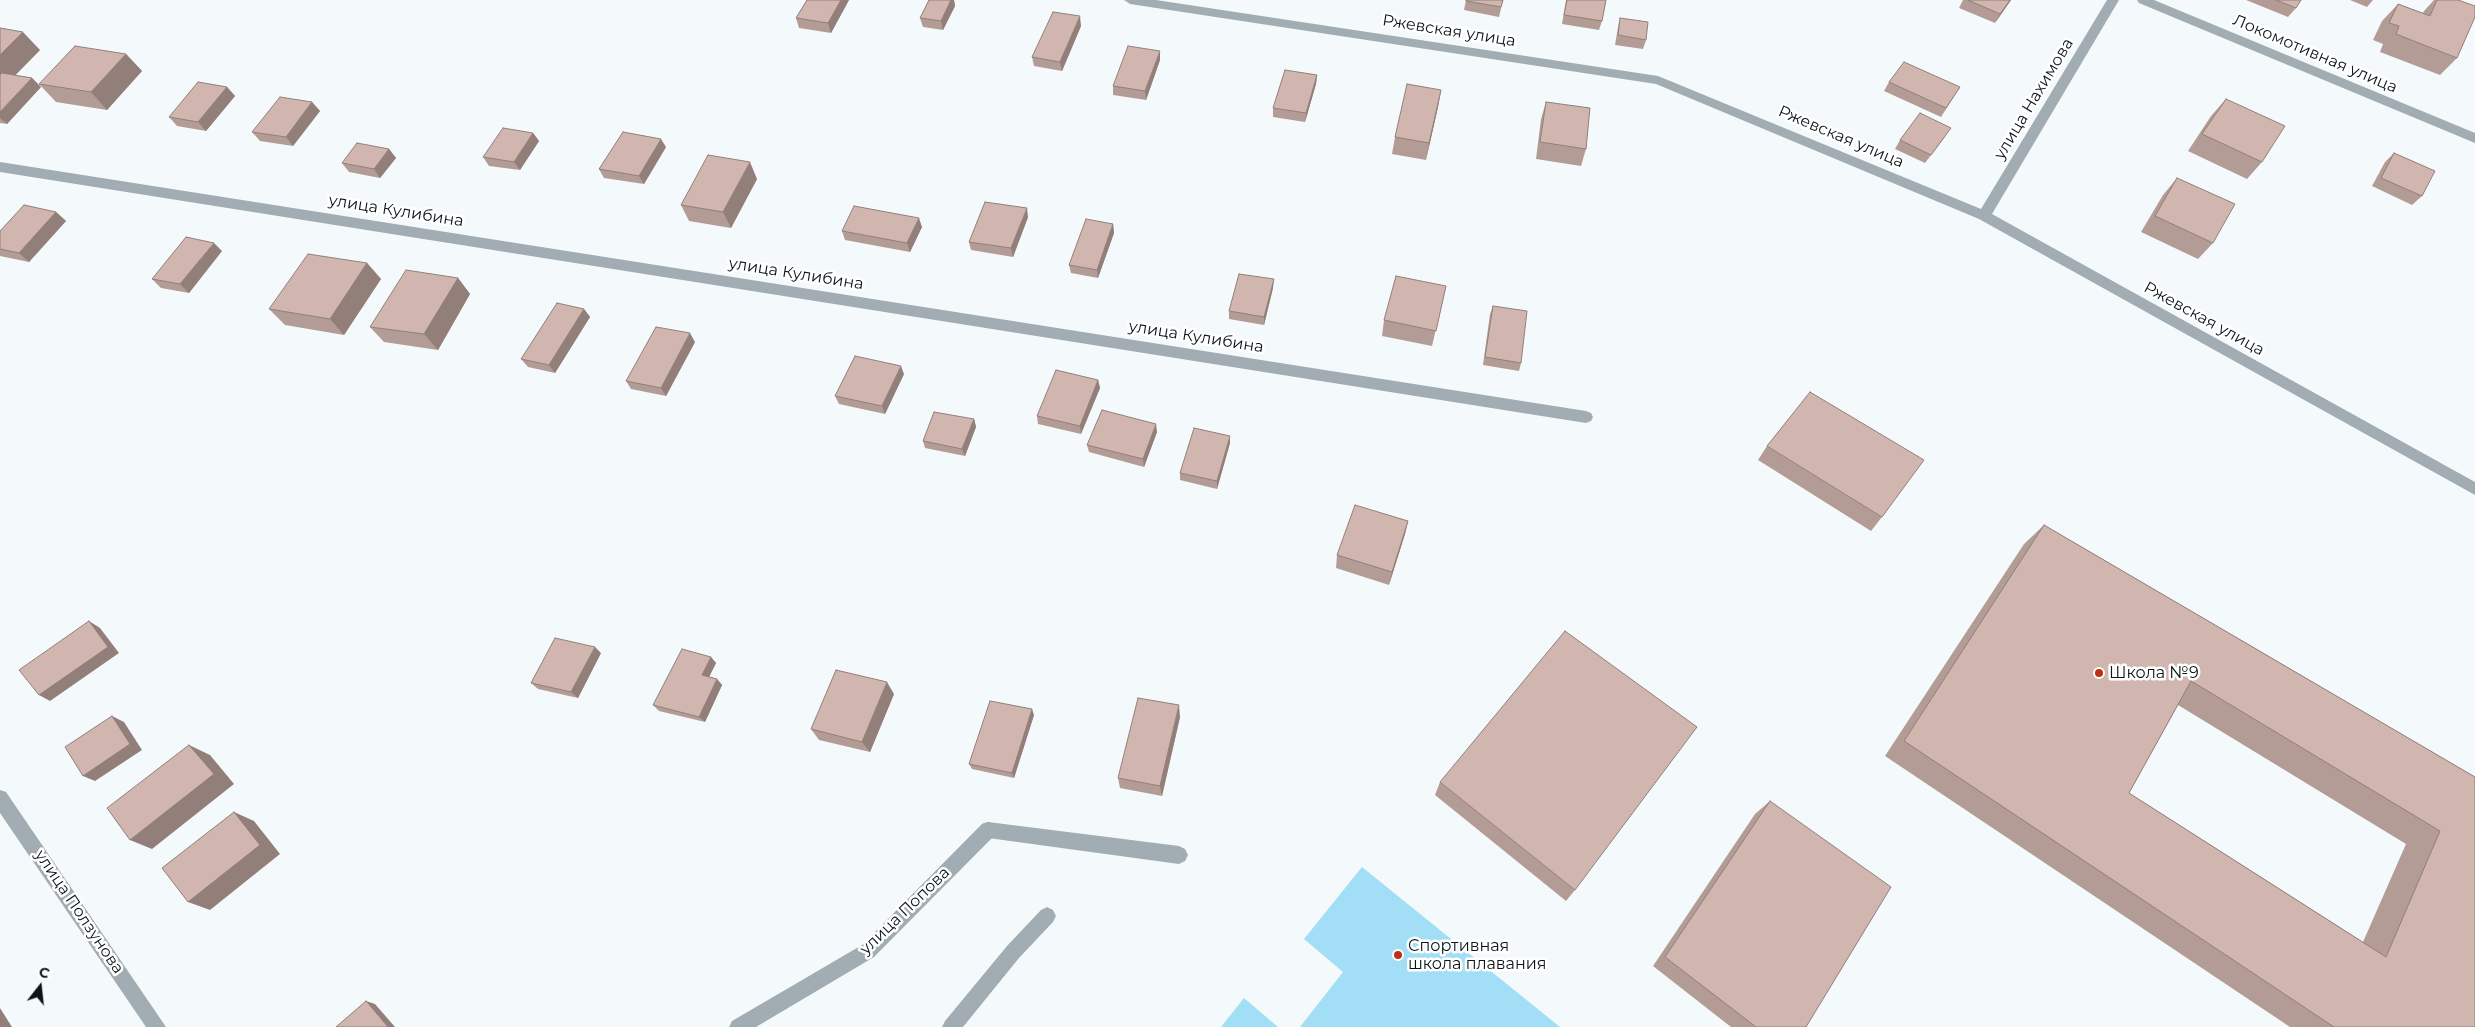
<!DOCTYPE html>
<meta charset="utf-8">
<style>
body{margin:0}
#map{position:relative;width:2475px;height:1027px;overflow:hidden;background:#f4fafc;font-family:Montserrat,sans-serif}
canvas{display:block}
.north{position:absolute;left:15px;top:962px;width:50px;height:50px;-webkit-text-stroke:4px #fff;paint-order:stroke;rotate:16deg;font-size:14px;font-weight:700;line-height:20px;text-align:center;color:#0b1518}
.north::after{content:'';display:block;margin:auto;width:18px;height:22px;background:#0b1518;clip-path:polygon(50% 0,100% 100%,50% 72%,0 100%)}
</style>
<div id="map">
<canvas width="2475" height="1027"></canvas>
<div class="north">С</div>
</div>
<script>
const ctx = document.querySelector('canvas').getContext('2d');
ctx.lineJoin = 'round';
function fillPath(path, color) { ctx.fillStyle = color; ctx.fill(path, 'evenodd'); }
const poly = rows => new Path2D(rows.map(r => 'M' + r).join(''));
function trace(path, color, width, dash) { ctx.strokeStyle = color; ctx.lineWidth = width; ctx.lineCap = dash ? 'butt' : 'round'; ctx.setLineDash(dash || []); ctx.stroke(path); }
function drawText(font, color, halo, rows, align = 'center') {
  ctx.font = font + ' Montserrat,sans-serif'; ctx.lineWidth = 5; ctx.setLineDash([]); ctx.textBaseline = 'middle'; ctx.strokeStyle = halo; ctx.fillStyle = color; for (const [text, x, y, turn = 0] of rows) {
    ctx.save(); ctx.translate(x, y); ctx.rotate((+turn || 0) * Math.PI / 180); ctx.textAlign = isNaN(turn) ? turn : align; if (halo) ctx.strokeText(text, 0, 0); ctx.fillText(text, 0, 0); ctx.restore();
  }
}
fillPath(poly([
 [1362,867,1560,1027,1300,1027,1343,972,1304,939],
 [1244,998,1278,1027,1221,1027]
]), '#a2def5');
fillPath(poly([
 [988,822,1179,846,1185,849,1188,855,1185,861,1179,864,988,838,982,836,979,830,982,824,988,822],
 [1047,907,1053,910,1056,916,1053,922,1019,958,963,1027,942,1027,945,1021,1007,946,1041,910,1047,907]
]), '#a1adb2');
fillPath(poly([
 [1124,0,1156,0,1658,76,1981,209,2107,0,2119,0,1992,214,2475,482,2475,495,1979,219,1656,84,1130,4,1124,0],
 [2137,0,2154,0,2475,133,2475,143,2139,3,2137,0],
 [0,162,1586,411,1591,413,1593,417,1591,421,1586,423,0,172,0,162],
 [0,790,6,792,166,1027,146,1027,0,813,0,790],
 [988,822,994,824,997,830,994,836,874,957,756,1027,729,1027,732,1021,862,945,982,824,988,822]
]), '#a1adb2');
fillPath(poly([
 [807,0,849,0,831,33,799,28,796,18],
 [929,0,954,0,955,6,943,30,923,27,920,18],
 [1466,0,1503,0,1499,17,1464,10],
 [1566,0,1606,0,1602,21,1599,30,1562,24],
 [1963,0,2011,0,1995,23,1959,8],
 [2246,0,2301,0,2296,8,2288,17],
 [2350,0,2373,0,2367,7],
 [2434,0,2458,0,2457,58,2440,75,2380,52,2383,44,2373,40,2382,21,2398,4,2423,13,2424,11],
 [1620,18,1646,40,1643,49,1615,45,1618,27],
 [1081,26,1062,71,1034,66,1032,57],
 [0,28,40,50,15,75,32,78,41,87,7,124,0,123],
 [126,54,142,71,107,110,56,102,39,84],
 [1160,60,1146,100,1113,95,1113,86],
 [1317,75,1316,84,1305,122,1273,117,1273,108],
 [1889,82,1960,87,1941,117,1884,91],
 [227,87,235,96,206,131,177,126,169,117],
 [1441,90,1438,107,1426,160,1392,154,1395,137],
 [2226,99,2262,162,2247,179,2188,151,2211,116],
 [312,102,320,111,293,146,260,141,252,132],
 [1546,102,1586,149,1581,166,1536,159,1541,119],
 [533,133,539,141,520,170,489,166,483,157],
 [1945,137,1925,163,1895,149,1900,140],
 [666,147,644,184,604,178,599,169],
 [389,149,396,158,380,178,349,172,342,163],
 [2394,153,2422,196,2412,205,2372,186,2385,162],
 [2177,178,2213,243,2198,259,2141,232,2163,195],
 [757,179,731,228,689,221,681,205],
 [56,212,66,221,29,262,0,256,0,231],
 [1028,217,1013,257,971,250,969,242],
 [1113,224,1114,233,1098,278,1071,273,1069,265],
 [922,227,910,252,845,240,842,231],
 [222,251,189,293,161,288,152,279],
 [367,263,381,279,344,335,285,325,269,309],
 [458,278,470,294,438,350,384,342,370,327],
 [1446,286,1432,346,1382,336,1384,320],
 [1273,288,1264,325,1229,319,1229,311],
 [1493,306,1521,363,1519,371,1483,365,1490,314],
 [584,309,590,317,555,373,528,367,521,359],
 [695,342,666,396,631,389,626,381],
 [904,374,885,414,839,404,835,396],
 [1098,380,1100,388,1081,434,1038,424,1037,416],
 [974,419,976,427,965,456,925,448,923,441],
 [1157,432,1144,467,1089,452,1087,445],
 [1230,443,1217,489,1180,480,1180,473],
 [1767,446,1882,517,1871,531,1758,460],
 [1408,521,1405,534,1389,585,1336,568,1337,555],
 [2044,525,2475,777,2475,1027,2290,1027,1885,756,2024,544],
 [2178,705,2406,844,2363,942,2129,793],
 [601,653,578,698,538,689,531,683],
 [711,657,716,663,709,677,717,679,722,685,705,722,659,711,653,705],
 [894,694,870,752,819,740,811,729],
 [1034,715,1014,778,972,769,969,764],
 [1180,717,1162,796,1120,788,1118,778],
 [1440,782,1575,890,1566,901,1435,795],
 [1770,801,1806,1027,1731,1027,1653,966,1755,814]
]), '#b49c96');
fillPath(poly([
 [841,0,849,0,831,33,828,23],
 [951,0,954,0,955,6,943,30,941,21],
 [2010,0,2011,0,1995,23,2000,14],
 [1080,16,1081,26,1062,71,1060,62],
 [23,32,40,50,0,91,0,55],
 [1160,51,1160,60,1146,100,1145,91],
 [126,54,142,71,107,110,91,92],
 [1317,75,1316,84,1305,122,1306,113],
 [32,78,41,87,7,124,0,118,0,112],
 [227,87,235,96,206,131,198,122],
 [1441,90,1438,107,1426,160,1429,143],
 [312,102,320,111,293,146,286,137],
 [533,133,539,141,520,170,514,162],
 [661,139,666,147,644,184,639,176],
 [389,149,396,158,380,178,374,169],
 [750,162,757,179,731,228,723,212],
 [1027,208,1028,217,1013,257,1011,248],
 [56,212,66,221,29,262,19,253],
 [919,218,922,227,910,252,907,243],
 [1113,224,1114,233,1098,278,1097,270],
 [214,243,222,251,189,293,180,284],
 [367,263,381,279,344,335,330,319],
 [458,278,470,294,438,350,424,334],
 [1274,279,1273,288,1264,325,1264,317],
 [584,309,590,317,555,373,549,365],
 [690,333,695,342,666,396,661,388],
 [901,366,904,374,885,414,882,406],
 [1098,380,1100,388,1081,434,1080,426],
 [974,419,976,427,965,456,962,449],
 [1156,424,1157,432,1144,467,1143,459],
 [1230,436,1230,443,1217,489,1217,481],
 [1408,521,1405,534,1389,585,1392,572],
 [89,621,100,628,119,653,50,701,39,695],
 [595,647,601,653,578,698,571,692],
 [711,657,716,663,707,681,702,675],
 [717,679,722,685,705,722,699,717],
 [887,682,894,694,870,752,862,742],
 [1179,705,1180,717,1162,796,1160,786],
 [1032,709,1034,715,1014,778,1012,773],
 [112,716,124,722,142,750,95,781,83,776],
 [189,745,210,755,234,784,152,849,130,840],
 [234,812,254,821,280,854,210,910,188,902],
 [366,1001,375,1004,395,1027,388,1027],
 [0,1008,12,1027,0,1027]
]), '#927f7a');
const building = poly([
 [807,0,841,0,828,23,796,18,807,0],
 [929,0,951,0,941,21,920,18,929,0],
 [1466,0,1503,0,1501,7,1466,1,1466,0],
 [1567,0,1606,0,1602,21,1564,15,1567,0],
 [1968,0,2010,0,2000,14,1968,0],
 [2276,0,2301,0,2296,8,2276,0],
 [2437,0,2458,0,2475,6,2475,17,2457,58,2396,34,2399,26,2389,23,2398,4,2430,16,2437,0],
 [1053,12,1080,16,1060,62,1032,57,1053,12],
 [1620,18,1648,22,1646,40,1618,35,1620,18],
 [0,28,23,32,0,55,0,28],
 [75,46,126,54,91,92,39,84,75,46],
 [1128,46,1160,51,1145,91,1113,86,1128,46],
 [1904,62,1960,87,1946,108,1889,82,1904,62],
 [1285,70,1317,75,1306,113,1273,108,1285,70],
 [2,73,32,78,0,112,0,75,2,73],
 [198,82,227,87,198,122,169,117,198,82],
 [1407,84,1441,90,1429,143,1395,137,1407,84],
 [280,97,312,102,286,137,252,132,280,97],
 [2226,99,2285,126,2262,162,2202,134,2226,99],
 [1546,102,1590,108,1586,149,1540,142,1546,102],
 [1920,113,1951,128,1931,155,1900,140,1920,113],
 [503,128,533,133,514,162,483,157,503,128],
 [623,132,661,139,639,176,599,169,623,132],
 [357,143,389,149,374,169,342,163,357,143],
 [2394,153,2435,171,2422,196,2381,178,2394,153],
 [708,155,750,162,723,212,681,205,708,155],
 [2177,178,2235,204,2213,243,2155,216,2177,178],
 [985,202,1027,208,1011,248,969,242,985,202],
 [24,205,56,212,19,253,0,249,0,231,24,205],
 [854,206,919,218,907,243,842,231,854,206],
 [1086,219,1113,224,1097,270,1069,265,1086,219],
 [186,237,214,243,180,284,152,279,186,237],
 [308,254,367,263,330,319,269,309,308,254],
 [406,270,458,278,424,334,370,327,406,270],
 [1239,274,1274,279,1264,317,1229,311,1239,274],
 [1396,276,1446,286,1436,331,1384,320,1396,276],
 [557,303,584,309,549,365,521,359,557,303],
 [1493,306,1527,311,1521,363,1485,357,1493,306],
 [656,327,690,333,661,388,626,381,656,327],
 [855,356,901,366,882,406,835,396,855,356],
 [1056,370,1098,380,1080,426,1037,416,1056,370],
 [1810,392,1924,460,1882,517,1767,446,1810,392],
 [1102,410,1156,424,1143,459,1087,445,1102,410],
 [934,412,974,419,962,449,923,441,934,412],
 [1194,428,1230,436,1217,481,1180,473,1194,428],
 [1355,505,1408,521,1392,572,1337,555,1355,505],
 [2044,525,2475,777,2475,1027,2334,1027,1904,741,2044,525],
 [2191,681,2440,831,2386,957,2129,793,2191,681],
 [89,621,108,647,39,695,19,670,89,621],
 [1565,631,1697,727,1575,890,1440,782,1565,631],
 [555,638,595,647,571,692,531,683,555,638],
 [682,649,711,657,702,675,717,679,699,717,653,705,682,649],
 [836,670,887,682,862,742,811,729,836,670],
 [1138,698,1179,705,1160,786,1118,778,1138,698],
 [990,701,1032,709,1012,773,969,764,990,701],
 [112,716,130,744,83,776,65,747,112,716],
 [189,745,214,774,130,840,107,808,189,745],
 [1770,801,1891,887,1806,1027,1756,1027,1665,957,1770,801],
 [234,812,260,845,188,902,162,868,234,812],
 [366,1001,388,1027,336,1027,366,1001]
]);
fillPath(building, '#d1b5af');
trace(building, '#927f7a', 1);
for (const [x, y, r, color] of [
 [2099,673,5,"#bc3115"],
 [1398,955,5,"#bc3115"]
]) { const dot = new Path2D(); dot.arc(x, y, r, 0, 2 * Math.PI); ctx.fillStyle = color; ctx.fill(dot); trace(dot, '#fff', 2); }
drawText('16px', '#0b1518', '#fff', [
 ["Ржевская улица",1449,31,9],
 ["Локомотивная улица",2315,54,23],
 ["улица Нахимова",2034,99,-59],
 ["Ржевская улица",1841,137,23],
 ["улица Кулибина",396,211,9],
 ["улица Кулибина",796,274,9],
 ["Ржевская улица",2204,319,29],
 ["улица Кулибина",1196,337,9],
 ["улица Попова",905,911,-44],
 ["улица Ползунова",79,912,56]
]);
drawText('16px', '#0b1518', '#fff', [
 ["Школа №9",2109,673],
 ["Спортивная",1408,946],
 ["школа плавания",1408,964]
], 'left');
</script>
